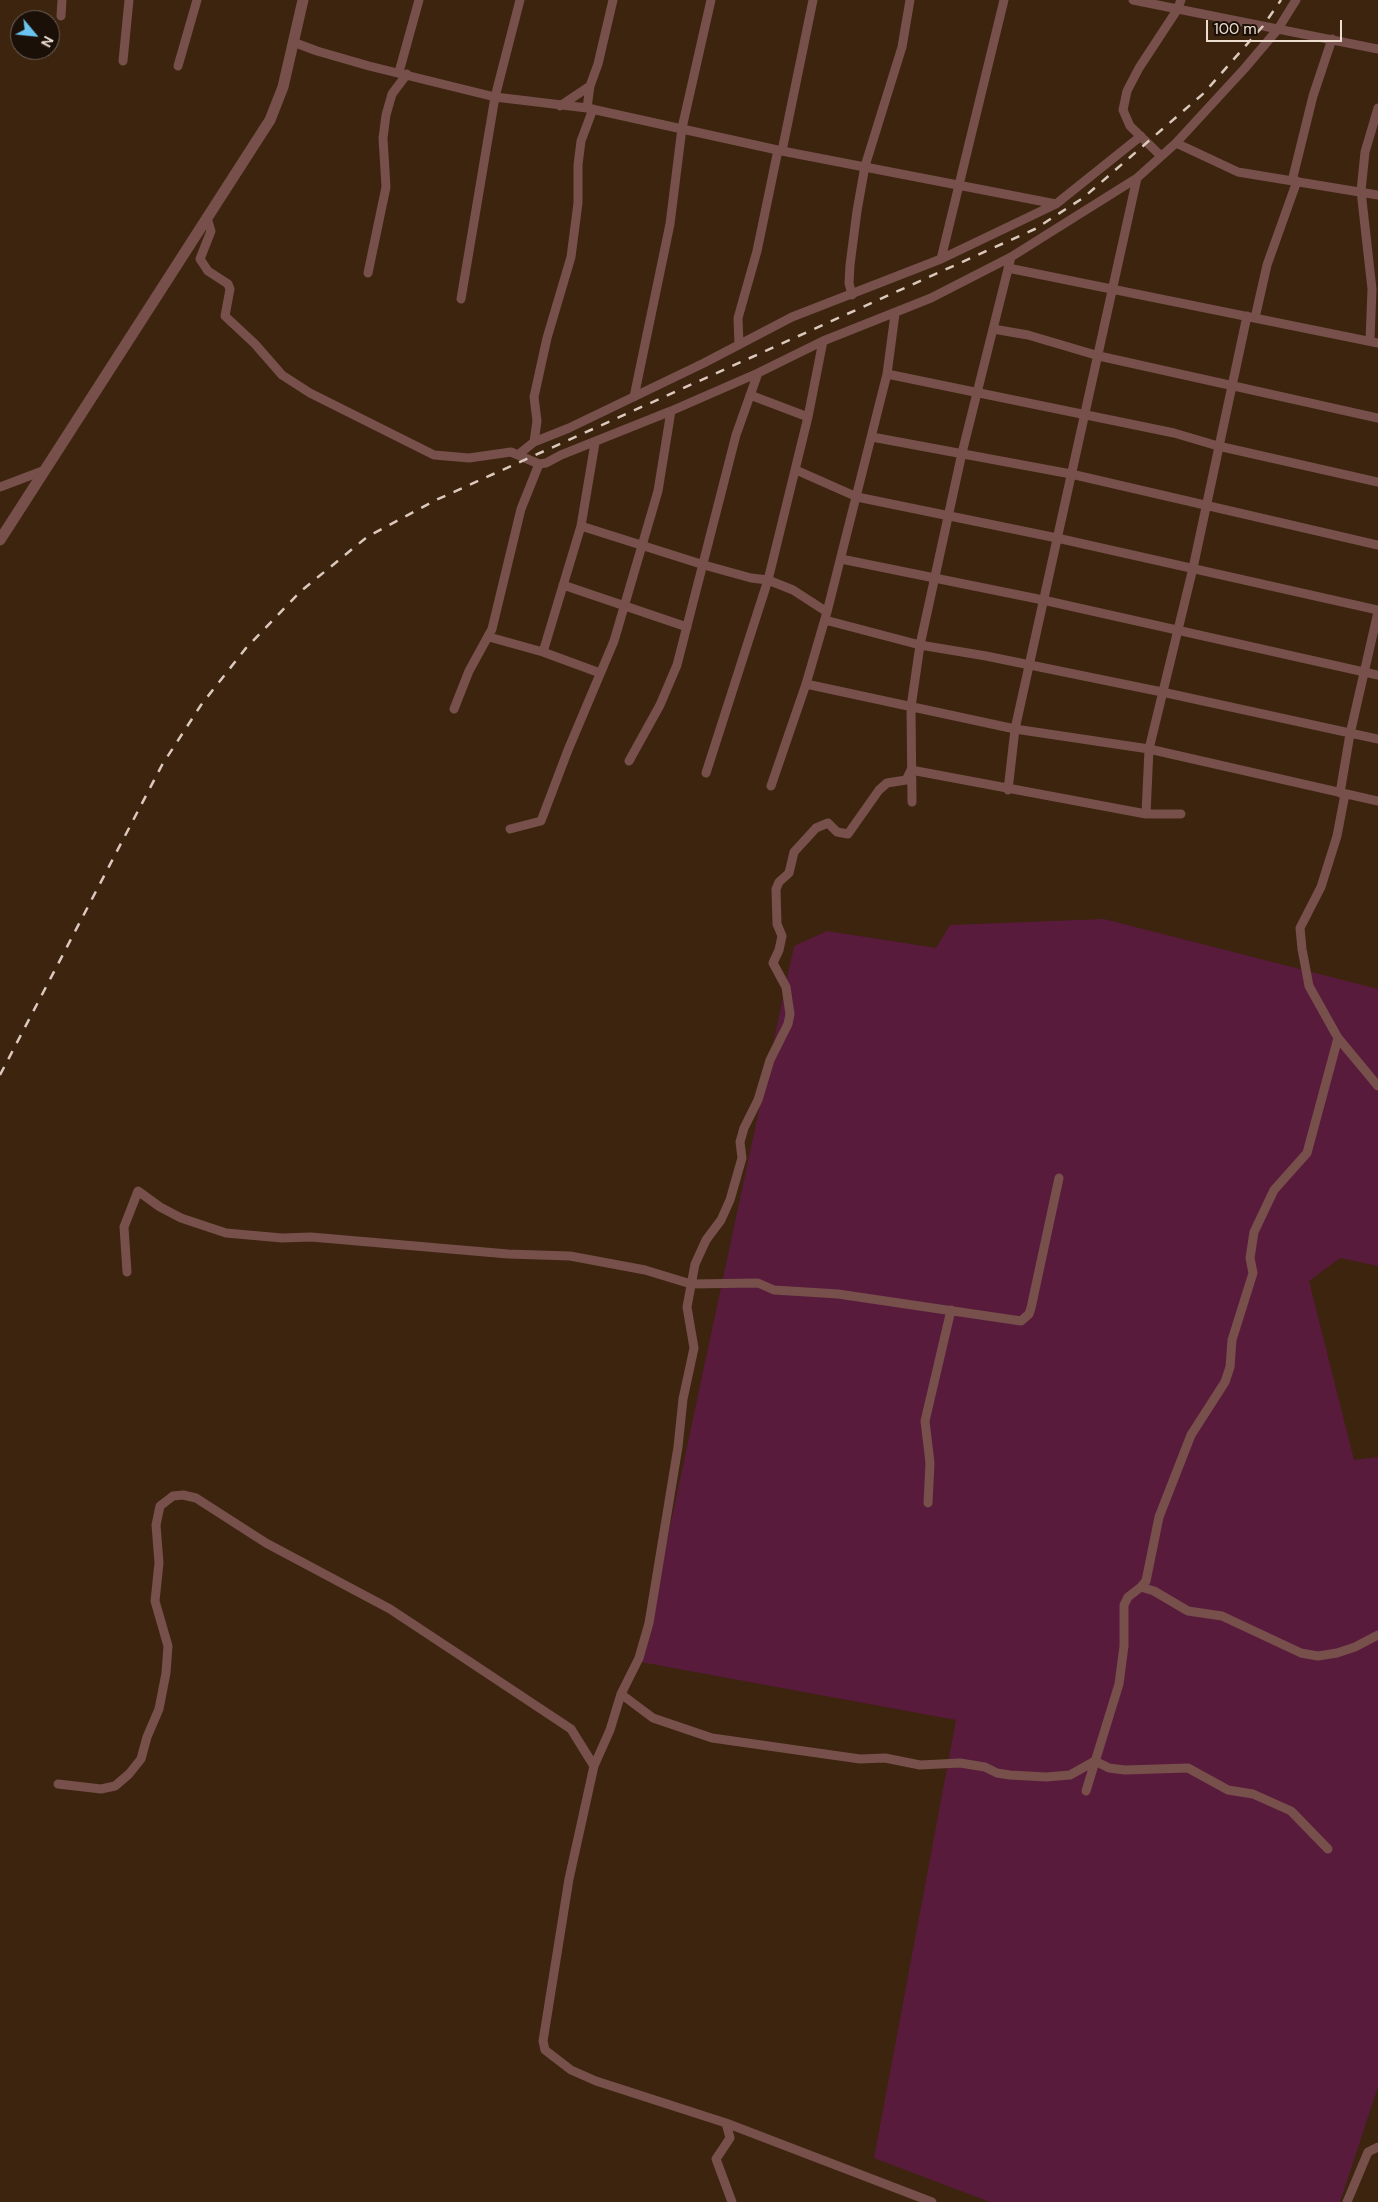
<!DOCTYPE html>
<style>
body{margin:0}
#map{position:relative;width:1378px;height:2202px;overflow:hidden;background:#3c240f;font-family:"DM Sans",sans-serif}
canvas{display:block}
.north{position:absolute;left:10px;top:10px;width:50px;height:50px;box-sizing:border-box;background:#1b1007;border:1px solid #6f6258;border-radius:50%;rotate:118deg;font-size:14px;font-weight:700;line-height:20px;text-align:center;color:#edddd1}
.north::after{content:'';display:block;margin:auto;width:18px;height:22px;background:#69c4f0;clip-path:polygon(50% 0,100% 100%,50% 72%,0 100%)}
.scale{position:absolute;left:1206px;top:20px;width:136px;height:22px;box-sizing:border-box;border:2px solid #edddd1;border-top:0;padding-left:6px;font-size:15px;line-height:18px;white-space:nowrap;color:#edddd1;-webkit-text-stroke:4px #1b1007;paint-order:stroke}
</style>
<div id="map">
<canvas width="1378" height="2202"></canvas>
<div class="north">N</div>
<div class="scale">100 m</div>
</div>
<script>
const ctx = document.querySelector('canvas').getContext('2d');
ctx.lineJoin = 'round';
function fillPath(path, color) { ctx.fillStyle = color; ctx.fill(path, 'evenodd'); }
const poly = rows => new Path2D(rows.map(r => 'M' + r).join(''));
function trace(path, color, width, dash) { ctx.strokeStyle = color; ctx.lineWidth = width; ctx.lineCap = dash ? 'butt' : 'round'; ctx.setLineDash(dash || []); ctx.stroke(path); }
fillPath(poly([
 [1104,919,1378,989,1378,1266,1340,1258,1309,1281,1354,1460,1378,1457,1378,2087,1340,2202,990,2202,874,2158,956,1720,641,1662,794,946,827,931,936,948,950,925]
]), '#591b3c');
trace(poly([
 [1133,0,1378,49],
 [61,16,62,0],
 [293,42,317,51,369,66,495,97,587,108,782,151,1056,204],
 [123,61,129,0],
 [178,66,197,0],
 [399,72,419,0],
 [560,106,590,86],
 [587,108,590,86,598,64,613,0],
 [1176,143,1238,172,1378,195],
 [782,151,813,0],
 [1161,156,1130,126,1123,110,1127,91,1139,68,1177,10,1181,0],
 [1292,181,1313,96,1332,39],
 [207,218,211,231,200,259,208,271,228,284,230,289,225,316,255,344,282,375,310,393,434,455,469,458,511,452,539,464,546,463,561,455,671,411,758,373,823,341,931,298,1011,257,1137,178,1176,143,1245,68,1278,29,1296,0],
 [941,259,1004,0],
 [1008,268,1378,343],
 [368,273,386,187,383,138,386,115,392,94,407,74],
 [852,295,849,283,850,265,857,211,865,166,902,47,910,0],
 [461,299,495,97,520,0],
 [1255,318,1267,265,1297,181],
 [993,329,1028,335,1099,356,1378,418],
 [1370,340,1372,289,1361,191,1365,152,1378,108],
 [739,345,738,318,757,251,778,150],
 [887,374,1174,433,1218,446,1378,482],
 [750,395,808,417],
 [634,397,670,224,682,128,711,0],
 [872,437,1071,474,1378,545],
 [534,442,537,421,534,397,547,338,571,257,578,203,578,165,581,141,593,109],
 [519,454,534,442,569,428,704,363,792,317,941,259,1056,204,1141,136],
 [796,470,857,497,1057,538,1378,610],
 [0,487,45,470],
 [581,526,704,565,751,578,768,580,793,590,827,612],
 [841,559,1043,600,1378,675],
 [563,585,687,627],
 [825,620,920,645,986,656,1162,692,1378,739],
 [489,637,543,652,600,673],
 [543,652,581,526,595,443],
 [806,684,1015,729,1149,749,1378,801],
 [454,709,469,671,492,629,521,509,539,464],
 [629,761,660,705,677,665,736,435,758,373],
 [706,773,768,580,808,417,823,341],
 [771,786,806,684,827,612,887,374,895,314],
 [1008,790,1015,729,1137,178],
 [1340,793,1350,734,1378,612],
 [1345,794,1337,836,1321,887,1300,928,1302,949,1309,986,1338,1038,1378,1086],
 [912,802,911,707,920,645,962,453,1011,257],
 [1146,814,1149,749,1193,568,1247,316],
 [510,829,541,821,568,750,614,641,658,491,671,411],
 [127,1272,124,1227,138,1191,160,1207,181,1218,226,1233,282,1238,311,1237,508,1254,570,1256,645,1270,691,1284,758,1283,774,1290,838,1294,1021,1321,1029,1314,1031,1308,1059,1178],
 [928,1503,930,1463,925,1421,951,1310],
 [1141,1587,1154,1591,1188,1611,1222,1616,1301,1653,1318,1656,1337,1653,1355,1647,1378,1635],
 [621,1694,653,1718,712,1738,860,1759,885,1758,920,1765,960,1763,985,1767,997,1773,1010,1775,1046,1777,1070,1775,1095,1761,1109,1768,1125,1770,1188,1768,1228,1790,1253,1794,1291,1811,1328,1849],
 [58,1784,101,1789,115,1786,129,1774,141,1759,147,1737,159,1709,166,1673,168,1646,155,1601,159,1563,156,1525,160,1506,173,1496,183,1495,196,1498,266,1543,390,1609,455,1652,571,1729,594,1766],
 [1086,1791,1119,1684,1124,1646,1124,1605,1128,1597,1141,1587,1146,1581,1159,1517,1191,1435,1225,1382,1230,1367,1232,1340,1253,1273,1250,1258,1254,1232,1274,1190,1307,1153,1338,1038],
 [726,2123,730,2138,716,2159,732,2202],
 [932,2202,726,2123,596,2081,571,2070,545,2050,543,2041,569,1879,594,1766,610,1730,621,1694,639,1658,649,1623,678,1447,683,1399,694,1348,687,1307,695,1264,706,1240,721,1220,730,1200,742,1158,740,1142,744,1128,758,1100,770,1060,788,1024,790,1014,786,987,773,963,779,950,782,936,777,924,776,889,779,882,789,873,794,852,816,828,828,823,837,832,848,834,879,790,887,783,906,780,911,770,1146,814,1181,814],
 [1347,2202,1368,2152,1378,2147]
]), '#774f4b', 9);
trace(poly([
 [0,540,270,120,283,87,303,0]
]), '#774f4b', 11);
trace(poly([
 [0,1075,162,765,201,705,246,648,301,591,367,537,436,500,1035,229,1083,198,1204,93,1263,26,1281,0]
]), '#dac9bc', 2.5, [9, 9]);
</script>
